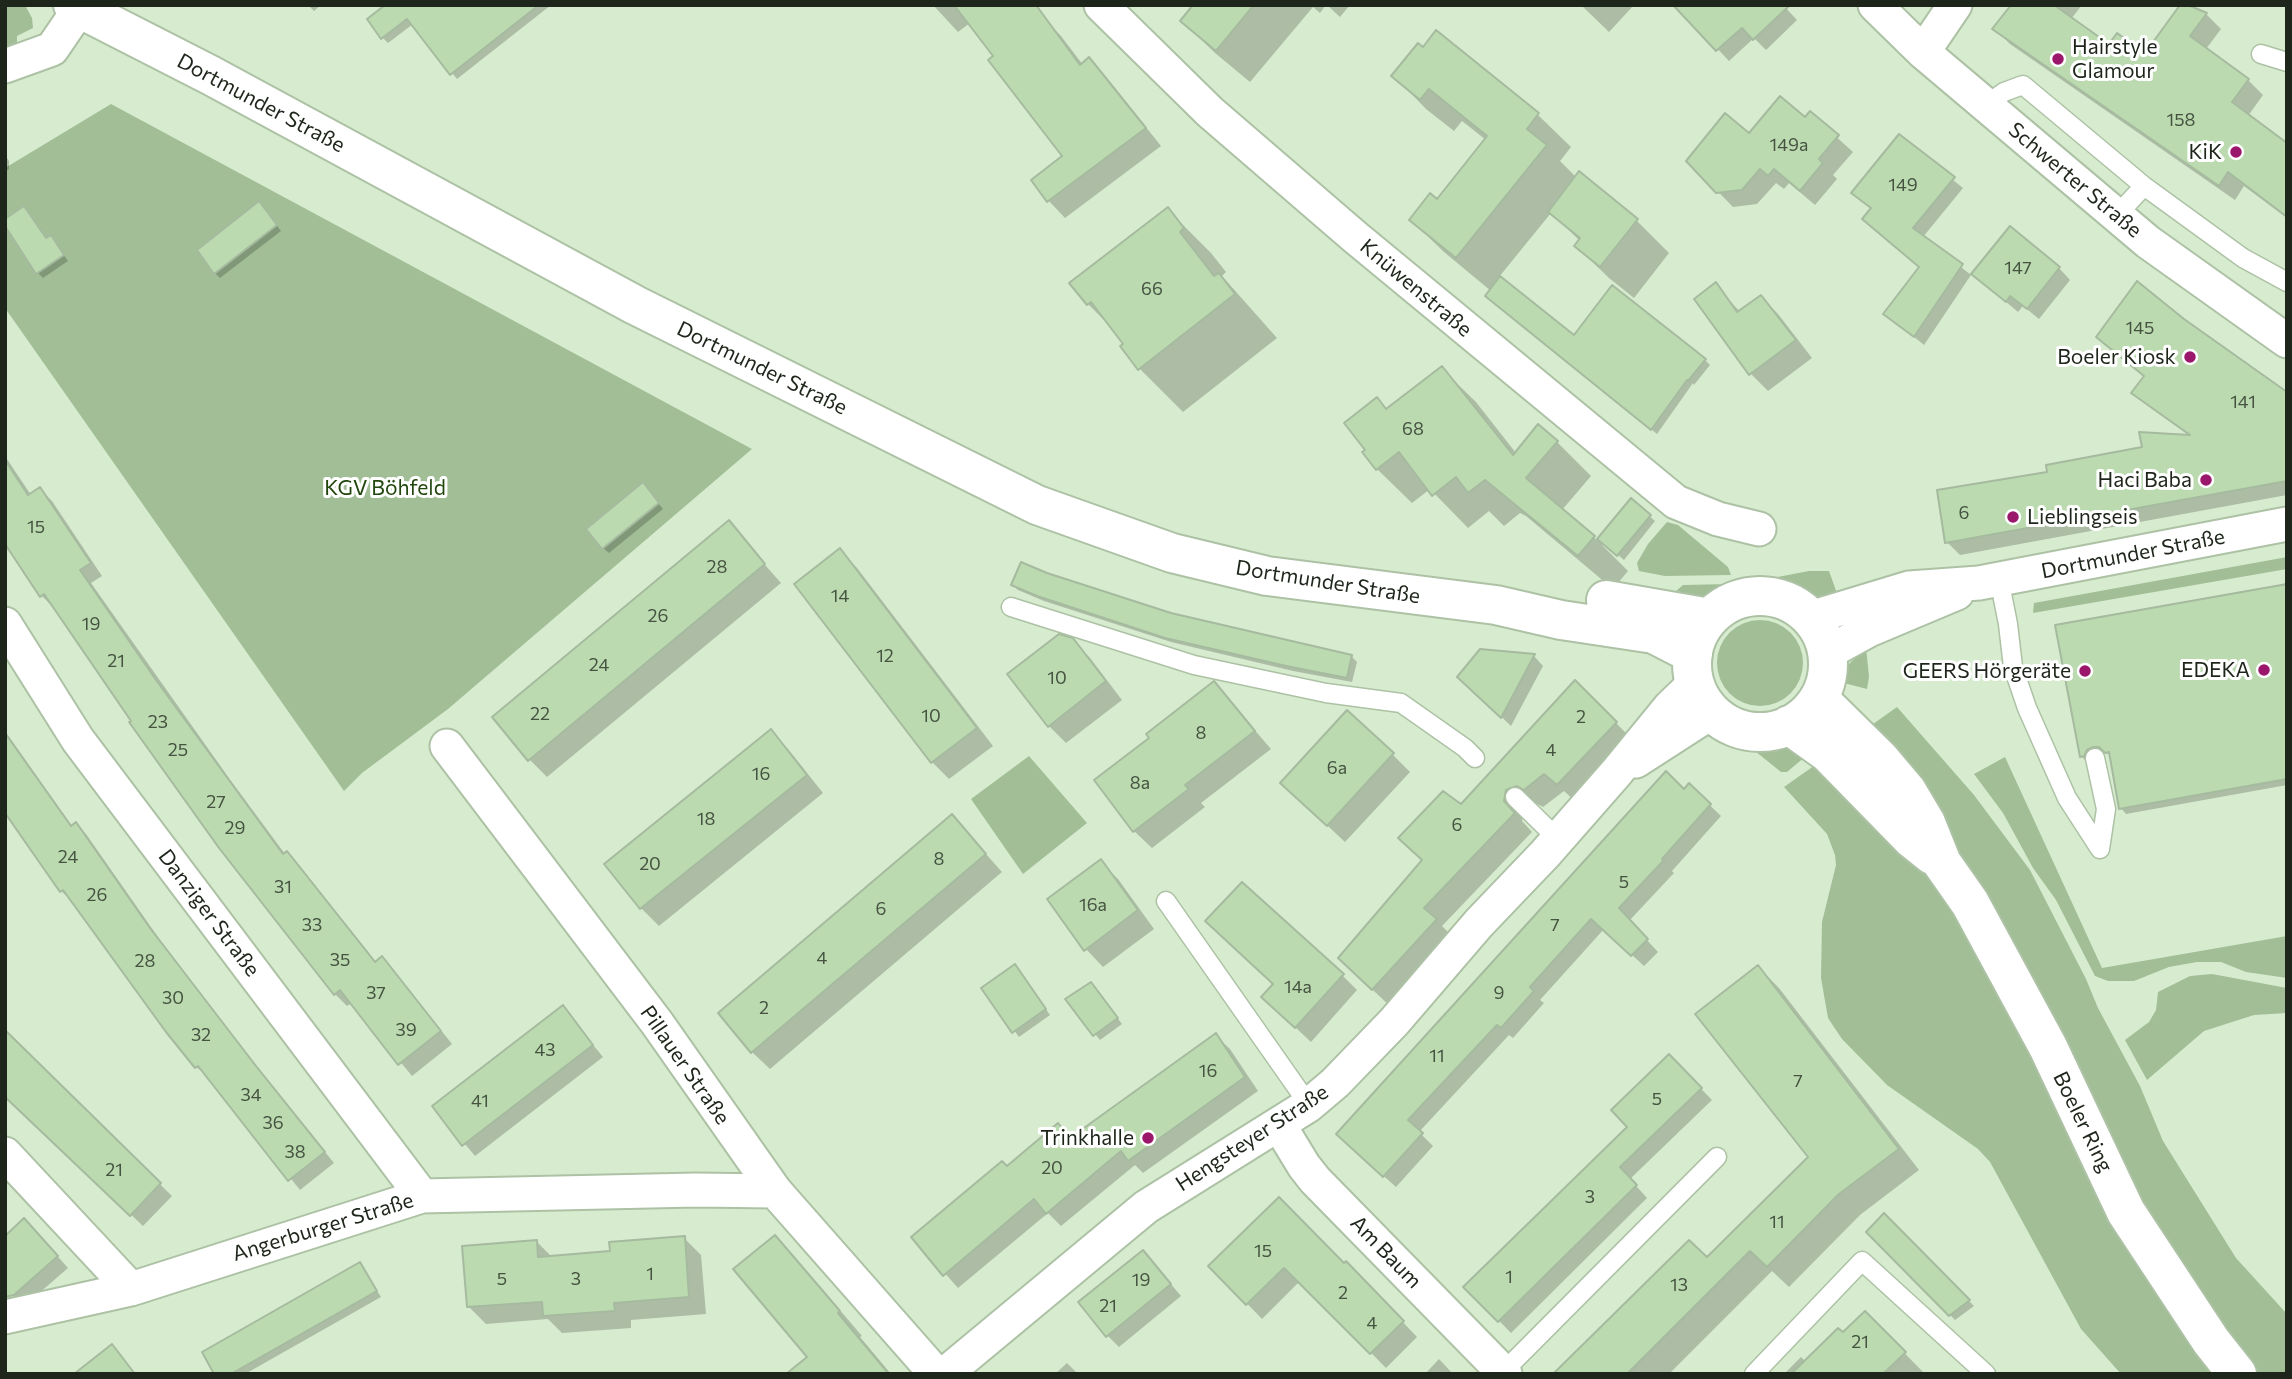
<!DOCTYPE html>
<meta charset="utf-8">
<style>
body{margin:0}
#map{position:relative;width:2292px;height:1379px;overflow:hidden;background:#d7eccf;font-family:Commissioner,sans-serif}
canvas{display:block}
.frame{position:absolute;inset:0;border:7px solid #1e261b;pointer-events:none}
</style>
<div id="map">
<canvas width="2292" height="1379"></canvas>
<div class="frame"></div>
</div>
<script>
const ctx = document.querySelector('canvas').getContext('2d');
ctx.lineJoin = 'round';
function fillPath(path, color) { ctx.fillStyle = color; ctx.fill(path, 'evenodd'); }
const poly = rows => new Path2D(rows.map(r => 'M' + r).join(''));
function trace(path, color, width, dash) { ctx.strokeStyle = color; ctx.lineWidth = width; ctx.lineCap = dash ? 'butt' : 'round'; ctx.setLineDash(dash || []); ctx.stroke(path); }
function drawText(font, color, halo, rows, align = 'center') {
  ctx.font = font + ' Commissioner,sans-serif'; ctx.lineWidth = 6; ctx.setLineDash([]); ctx.textBaseline = 'middle'; ctx.strokeStyle = halo; ctx.fillStyle = color; for (const [text, x, y, turn = 0] of rows) {
    ctx.save(); ctx.translate(x, y); ctx.rotate((+turn || 0) * Math.PI / 180); ctx.textAlign = isNaN(turn) ? turn : align; if (halo) ctx.strokeText(text, 0, 0); ctx.fillText(text, 0, 0); ctx.restore();
  }
}
fillPath(poly([
 [5,5,25,5,32,18,33,28,17,36,17,48,5,50],
 [111,104,752,449,448,709,362,773,344,791,5,308,5,168],
 [1667,522,1678,525,1728,567,1731,575,1665,576,1639,571,1637,563,1648,544],
 [2287,557,2287,569,2033,613,2034,603],
 [1809,571,1829,571,1839,599,1817,598,1768,582,1767,579],
 [1729,584,1729,588,1709,598,1676,591,1683,585],
 '1717 663a43 43 0 1 1 86 0a43 43 0 1 1-86 0Z',
 [1866,647,1869,677,1867,689,1840,682,1848,665],
 [1897,707,1974,795,2030,870,2086,979,2098,1008,2140,1086,2163,1141,2236,1258,2287,1314,2287,1374,2121,1374,2081,1329,1990,1162,1978,1149,1887,1085,1842,1039,1828,1018,1821,978,1822,922,1836,865,1835,855,1827,834,1784,787],
 [1745,743,1785,743,1806,756,1787,772,1781,772],
 [1029,756,1087,823,1023,874,971,799],
 [2005,757,2102,968,2287,936,2287,978,2246,972,2221,962,2197,962,2169,967,2134,981,2108,981,2095,976,2056,900,2033,868,2003,813,1974,774],
 [2212,974,2287,988,2287,1013,2254,1015,2204,1031,2147,1080,2125,1040,2149,1022,2156,1010,2158,992,2190,976]
]), '#a2be97');
fillPath(poly([
 [308,5,321,5,314,11],
 [388,5,551,5,457,79,413,24,388,43,383,38],
 [933,5,1010,5,1044,19,1061,36,1083,65,1089,60,1106,77,1161,146,1065,218,1048,200,1065,156,996,56,970,23,958,32],
 [1192,5,1326,5,1320,13,1313,7,1250,82,1215,53,1182,21,1194,7],
 [1327,5,1350,5,1340,17],
 [1581,5,1634,5,1609,32],
 [1676,5,1783,5,1797,20,1766,50,1754,38,1729,61],
 [2013,5,2082,5,2071,19,2109,47,2145,56,2183,5,2206,14,2221,29,2206,49,2248,80,2263,95,2248,116,2287,145,2287,218,2244,186,2235,200,2010,44,1995,29],
 [1436,32,1538,115,1571,147,1560,161,1576,177,1637,221,1669,253,1634,298,1609,278,1576,246,1580,241,1551,213,1499,277,1575,337,1705,360,1710,365,1694,385,1693,383,1657,434,1493,301,1491,291,1444,252,1411,220,1437,201,1486,140,1462,121,1454,131,1426,109,1394,76,1423,49],
 [1810,113,1853,152,1833,175,1837,179,1815,205,1789,183,1784,189,1776,183,1757,204,1733,207,1688,161,1749,135,1805,120],
 [1899,137,1963,188,1923,237,1971,275,1924,345,1886,314,1921,267,1872,209,1863,202],
 [5,155,9,161,9,169,5,172],
 [264,208,281,231,220,278,215,273],
 [1167,209,1211,253,1226,272,1222,276,1277,338,1183,412,1139,368,1117,333,1088,304,1072,283],
 [51,237,68,261,43,278,38,273,47,240],
 [2059,268,2070,280,2039,319,2023,306,2018,312,1973,274],
 [2137,283,2238,360,2285,393,2287,392,2287,495,1960,555,1947,542,2049,474,2190,436,2147,405,2133,392,2145,377,2098,337],
 [1715,284,1740,312,1761,297,1778,314,1812,358,1768,391,1750,373],
 [1441,368,1476,402,1516,453,1557,442,1591,476,1562,510,1598,541,1631,500,1655,521,1624,560,1604,543,1602,545,1628,571,1613,589,1526,516,1520,513,1504,526,1489,511,1468,528,1430,489,1412,503,1377,469,1377,399,1388,410],
 [5,456,31,495,40,489,52,501,102,576,91,583,231,781,285,854,287,853,299,865,377,963,382,959,394,971,452,1044,412,1076,352,1003,347,1006,335,994,133,721,54,608,42,596,5,539],
 [648,490,663,509,609,553,603,548],
 [728,523,781,583,547,777,529,759],
 [840,550,857,568,993,746,949,779,932,762],
 [1046,574,1170,615,1352,657,1357,662,1352,682,1293,671,1171,642,1044,601,1018,590,1013,585],
 [2287,586,2287,785,2126,814,2121,808,2111,757,2106,752,2099,751,2087,762,2081,756,2057,626],
 [1072,640,1090,658,1122,700,1066,743,1049,726],
 [1534,656,1543,666,1511,726,1459,676],
 [1575,682,1634,741,1576,802,1564,791,1543,807,1537,804,1524,808,1522,821,1532,832,1442,926,1454,938,1391,1007,1359,977,1424,861,1461,806],
 [1214,683,1271,749,1201,803,1205,807,1152,848,1134,831,1151,738],
 [5,731,72,826,75,824,86,834,160,940,266,1079,334,1163,300,1190,208,1076,196,1067,72,901,61,891,5,810],
 [770,732,788,749,823,793,659,926,641,908,606,864],
 [1392,754,1410,772,1345,842,1300,800],
 [1689,785,1721,816,1672,871,1674,873,1629,921,1658,952,1644,966,1604,929,1540,1000,1544,1003,1513,1038,1509,1035,1419,1132,1433,1146,1396,1187,1349,1145],
 [952,816,1002,872,770,1069,752,1052],
 [1100,862,1118,879,1154,929,1103,967,1086,949],
 [1758,967,1779,988,1919,1170,1860,1215,1789,1287,1772,1271,1669,1374,1556,1374,1707,1259,1811,1157],
 [1020,972,1050,1015,1019,1037,984,989],
 [1342,975,1357,990,1311,1042,1279,1012],
 [1096,990,1122,1024,1100,1040,1067,999],
 [562,1007,603,1057,475,1156,434,1107],
 [5,1033,172,1196,143,1226,5,1095],
 [1216,1036,1230,1049,1258,1091,1143,1173,1135,1165,1061,1226,1048,1213,958,1288,913,1237,1007,1168,1071,1139],
 [1669,1056,1712,1100,1630,1179,1647,1198,1511,1333,1466,1287,1630,1127],
 [1884,1215,1974,1306,1955,1320,1869,1232],
 [36,1232,68,1268,23,1307,9,1292],
 [775,1237,798,1261,862,1336,860,1337,891,1374,789,1374,809,1357],
 [684,1238,701,1255,706,1314,631,1320,631,1328,562,1333,548,1319,486,1324,469,1307,536,1241,553,1258,612,1253],
 [360,1264,381,1297,245,1374,216,1374],
 [1154,1264,1181,1296,1119,1347,1107,1335],
 [1344,1265,1361,1278,1417,1337,1386,1368,1300,1281,1262,1319,1211,1266],
 [1865,1313,1925,1374,1784,1374,1801,1357,1806,1362,1843,1335],
 [1439,1359,1453,1374,1425,1374],
 [1067,1363,1078,1374,1055,1374]
]), '#0003');
const building = poly([
 [385,5,539,5,450,75,407,19,381,39,367,19,385,5],
 [954,5,1036,5,1080,65,1089,57,1146,128,1047,202,1031,180,1062,156,988,60,993,56,954,5],
 [1193,5,1254,5,1216,51,1180,21,1193,5],
 [1673,5,1790,5,1753,40,1742,28,1716,51,1673,5],
 [2011,5,2054,5,2109,44,2117,33,2145,53,2180,5,2188,5,2207,13,2190,36,2249,79,2232,102,2287,143,2287,217,2228,172,2219,186,1992,29,2011,5],
 [1436,30,1539,113,1527,129,1547,145,1456,258,1409,220,1430,193,1437,199,1487,136,1429,89,1420,100,1391,76,1418,43,1423,47,1436,30],
 [1780,96,1805,117,1810,111,1839,135,1819,159,1823,163,1800,191,1774,169,1768,176,1760,169,1742,190,1716,193,1686,161,1725,113,1749,133,1780,96],
 [1899,134,1955,177,1913,228,1963,264,1914,337,1883,314,1919,267,1862,219,1871,208,1851,193,1899,134],
 [1579,171,1638,219,1600,267,1574,246,1580,238,1548,212,1579,171],
 [259,201,277,225,214,274,197,250,259,201],
 [24,206,46,238,51,235,64,255,36,274,5,226,5,219,24,206],
 [1168,207,1184,228,1180,232,1214,276,1219,273,1235,294,1138,370,1120,346,1123,344,1091,302,1087,305,1069,283,1168,207],
 [2010,226,2060,267,2027,309,2010,296,2006,302,1971,274,2010,226],
 [1500,276,1574,335,1612,285,1706,359,1688,381,1687,380,1651,430,1485,296,1500,276],
 [2137,281,2184,319,2287,392,2287,481,1945,543,1937,490,2047,472,2046,465,2142,447,2139,432,2190,435,2131,393,2144,376,2096,337,2137,281],
 [1716,282,1737,312,1761,295,1796,340,1749,375,1694,299,1716,282],
 [1442,366,1513,455,1538,424,1558,441,1526,478,1595,536,1578,556,1485,480,1468,493,1456,477,1432,496,1399,452,1376,470,1362,452,1365,450,1344,423,1377,397,1386,409,1442,366],
 [5,460,28,495,40,487,91,563,80,570,156,680,283,854,287,851,375,962,382,956,441,1031,398,1065,340,990,334,995,219,848,129,722,131,721,44,594,40,597,5,544,5,460],
 [643,482,659,503,602,549,586,529,643,482],
 [1631,498,1651,515,1617,556,1597,539,1631,498],
 [729,520,765,564,528,761,492,717,729,520],
 [840,548,977,728,931,763,794,584,840,548],
 [1021,562,1047,573,1171,613,1352,655,1347,678,1286,666,1165,638,1037,596,1011,585,1021,562],
 [2287,584,2287,779,2119,809,2109,752,2105,753,2099,747,2093,747,2087,750,2084,756,2080,757,2055,625,2287,584],
 [1059,634,1073,638,1106,681,1048,727,1007,674,1059,634],
 [1480,649,1535,654,1501,718,1457,677,1480,649],
 [1575,680,1617,722,1557,785,1544,774,1524,790,1517,786,1506,790,1504,801,1515,813,1424,908,1437,919,1372,990,1338,958,1422,860,1398,838,1443,791,1461,804,1575,680],
 [1214,681,1255,731,1185,785,1189,789,1133,832,1094,780,1149,738,1146,734,1214,681],
 [1347,710,1394,753,1327,826,1280,783,1347,710],
 [771,729,807,775,640,909,604,864,771,729],
 [5,733,71,826,76,822,150,928,256,1066,325,1152,288,1181,198,1066,195,1068,166,1032,63,890,60,892,5,813,5,733],
 [1666,771,1684,789,1689,783,1711,804,1662,859,1664,860,1619,908,1648,939,1631,956,1591,919,1530,987,1534,991,1501,1028,1497,1025,1408,1120,1423,1133,1383,1177,1336,1134,1666,771],
 [952,814,986,854,751,1053,718,1013,952,814],
 [1101,859,1138,910,1084,951,1047,899,1101,859],
 [1242,882,1344,974,1295,1028,1261,997,1273,984,1205,921,1242,882],
 [1015,964,1046,1009,1012,1033,981,988,1015,964],
 [1758,965,1899,1149,1839,1194,1767,1267,1750,1251,1627,1374,1553,1374,1689,1240,1707,1257,1808,1157,1695,1014,1758,965],
 [1091,982,1118,1018,1093,1036,1065,999,1091,982],
 [563,1005,593,1045,462,1146,432,1106,563,1005],
 [5,1030,161,1183,130,1216,5,1097,5,1030],
 [1216,1033,1245,1077,1128,1161,1121,1151,1046,1214,1034,1199,943,1276,911,1237,1002,1161,1007,1166,1058,1123,1070,1138,1216,1033],
 [1669,1054,1702,1088,1620,1167,1637,1185,1498,1322,1463,1287,1627,1127,1611,1110,1669,1054],
 [1279,1197,1344,1263,1346,1261,1404,1321,1370,1354,1284,1268,1246,1305,1208,1266,1279,1197],
 [1884,1213,1970,1300,1949,1316,1866,1232,1884,1213],
 [24,1218,58,1256,14,1295,5,1297,5,1236,24,1218],
 [775,1235,840,1311,838,1313,889,1374,786,1374,807,1357,733,1269,775,1235],
 [685,1236,689,1297,614,1303,615,1311,543,1316,542,1302,467,1307,462,1246,537,1240,538,1257,610,1251,609,1242,685,1236],
 [1143,1250,1171,1284,1106,1337,1078,1302,1143,1250],
 [360,1262,377,1291,231,1374,214,1374,202,1352,360,1262],
 [1865,1311,1906,1352,1883,1374,1791,1374,1838,1328,1843,1332,1865,1311],
 [112,1344,135,1374,74,1374,112,1344]
]);
fillPath(building, '#bbdab0');
trace(building, '#a5ba9e', 2);
const lane = poly([
 [2261,54,2287,62],
 [1986,105,2004,92,2023,85,2144,186,2243,258,2287,282],
 [2117,215,2144,186],
 [1999,579,2008,624,2013,667,2027,708,2067,798,2100,849],
 [1011,607,1194,665,1326,693,1401,703,1465,748,1475,758],
 [2095,758,2106,809,2100,849],
 [1515,797,1558,839],
 [1166,901,1309,1105],
 [1503,1372,1717,1157],
 [1754,1374,1862,1261,1986,1374]
]);
const street = poly([
 [1101,5,1210,112,1355,237,1676,502,1718,519,1759,529],
 [1875,5,1923,52,2148,242,2287,341],
 [1923,52,1955,5],
 [5,66,52,49,82,5],
 [1810,618,1909,588,1979,583,2287,524],
 [5,624,78,740,422,1196],
 [1827,653,1869,630,1957,593],
 [447,746,657,1023,775,1191,936,1374],
 [1636,761,1712,712],
 [1279,1125,1304,1166,1315,1180,1505,1374],
 [5,1154,131,1289],
 [5,1317,131,1289,422,1196,696,1190,775,1191],
 [945,1374,1146,1207,1309,1105,1335,1083,1394,1022,1479,923,1545,854,1616,773,1670,707,1695,683]
]);
const secondary = poly([
 [73,5,210,75,635,305,1037,505,1172,553,1267,576,1496,605,1561,620,1654,634,1693,654],
 '1692 664a68 68 0 1 1 136 0a68 68 0 1 1-136 0Z',
 [1606,600,1710,618],
 [1819,699,1880,759,1907,791,1926,823,1942,863,1970,903,2048,1047,2126,1212,2211,1341,2237,1374],
 [1789,725,1828,753,1912,839,1932,855]
]);
trace(lane, '#adc2a5', 21);
trace(street, '#adc2a5', 37);
trace(secondary, '#adc2a5', 42);
trace(lane, '#fff', 18);
trace(street, '#fff', 33);
trace(secondary, '#fff', 38);
for (const [x, y, r, color] of [
 [2058,59,7,"#9a176c"],
 [2236,152,7,"#9a176c"],
 [2190,357,7,"#9a176c"],
 [2206,480,7,"#9a176c"],
 [2013,517,7,"#9a176c"],
 [2264,670,7,"#9a176c"],
 [2085,671,7,"#9a176c"],
 [1148,1138,7,"#9a176c"]
]) { const dot = new Path2D(); dot.arc(x, y, r, 0, 2 * Math.PI); ctx.fillStyle = color; ctx.fill(dot); trace(dot, '#fff', 2.5); }
drawText('18px', '#455340', null, [
 ["158",2181,120],
 ["149a",1789,145],
 ["149",1903,185],
 ["147",2018,268],
 ["66",1152,289],
 ["145",2140,328],
 ["141",2243,402],
 ["68",1413,429],
 ["6",1964,513],
 ["15",36,527],
 ["28",717,567],
 ["14",840,596],
 ["26",658,616],
 ["19",91,624],
 ["12",885,656],
 ["21",116,661],
 ["24",599,665],
 ["10",1057,678],
 ["22",540,714],
 ["10",931,716],
 ["2",1581,717],
 ["23",158,722],
 ["8",1201,733],
 ["25",178,750],
 ["4",1551,750],
 ["6a",1337,768],
 ["16",761,774],
 ["8a",1140,783],
 ["27",216,802],
 ["18",706,819],
 ["6",1457,825],
 ["29",235,828],
 ["24",68,857],
 ["8",939,859],
 ["20",650,864],
 ["5",1624,882],
 ["31",283,887],
 ["26",97,895],
 ["16a",1093,905],
 ["6",881,909],
 ["33",312,925],
 ["7",1555,925],
 ["4",822,958],
 ["35",340,960],
 ["28",145,961],
 ["14a",1298,987],
 ["37",376,993],
 ["9",1499,993],
 ["30",173,998],
 ["2",764,1008],
 ["39",406,1030],
 ["32",201,1035],
 ["43",545,1050],
 ["11",1437,1056],
 ["16",1208,1071],
 ["7",1798,1081],
 ["34",251,1095],
 ["5",1657,1099],
 ["41",480,1101],
 ["36",273,1123],
 ["38",295,1152],
 ["20",1052,1168],
 ["21",114,1170],
 ["3",1590,1197],
 ["11",1777,1222],
 ["15",1263,1251],
 ["1",650,1274],
 ["1",1509,1277],
 ["5",502,1279],
 ["3",576,1279],
 ["19",1141,1280],
 ["13",1679,1285],
 ["2",1343,1293],
 ["21",1108,1306],
 ["4",1372,1323],
 ["21",1860,1342]
]);
drawText('21px', '#1e261b', '#fff', [
 ["Hairstyle",2072,47,"left"],
 ["Glamour",2072,71,"left"],
 ["KiK",2222,152],
 ["Boeler Kiosk",2176,357],
 ["Haci Baba",2192,480],
 ["Lieblingseis",2027,517,"left"],
 ["EDEKA",2250,670],
 ["GEERS Hörgeräte",2071,671],
 ["Trinkhalle",1134,1138]
], 'right');
drawText('21px', '#1e261b', '#fff', [
 ["Dortmunder Straße",261,103,28],
 ["Schwerter Straße",2075,180,40],
 ["Knüwenstraße",1416,288,40],
 ["Dortmunder Straße",762,368,26],
 ["Dortmunder Straße",2133,554,-11],
 ["Dortmunder Straße",1328,582,9],
 ["Danziger Straße",209,913,53],
 ["Pillauer Straße",685,1065,55],
 ["Boeler Ring",2083,1122,64],
 ["Hengsteyer Straße",1252,1138,-33],
 ["Angerburger Straße",323,1227,-17],
 ["Am Baum",1386,1252,46]
]);
drawText('21px', '#21470d', '#fff', [
 ["KGV Böhfeld",385,488]
]);
</script>
